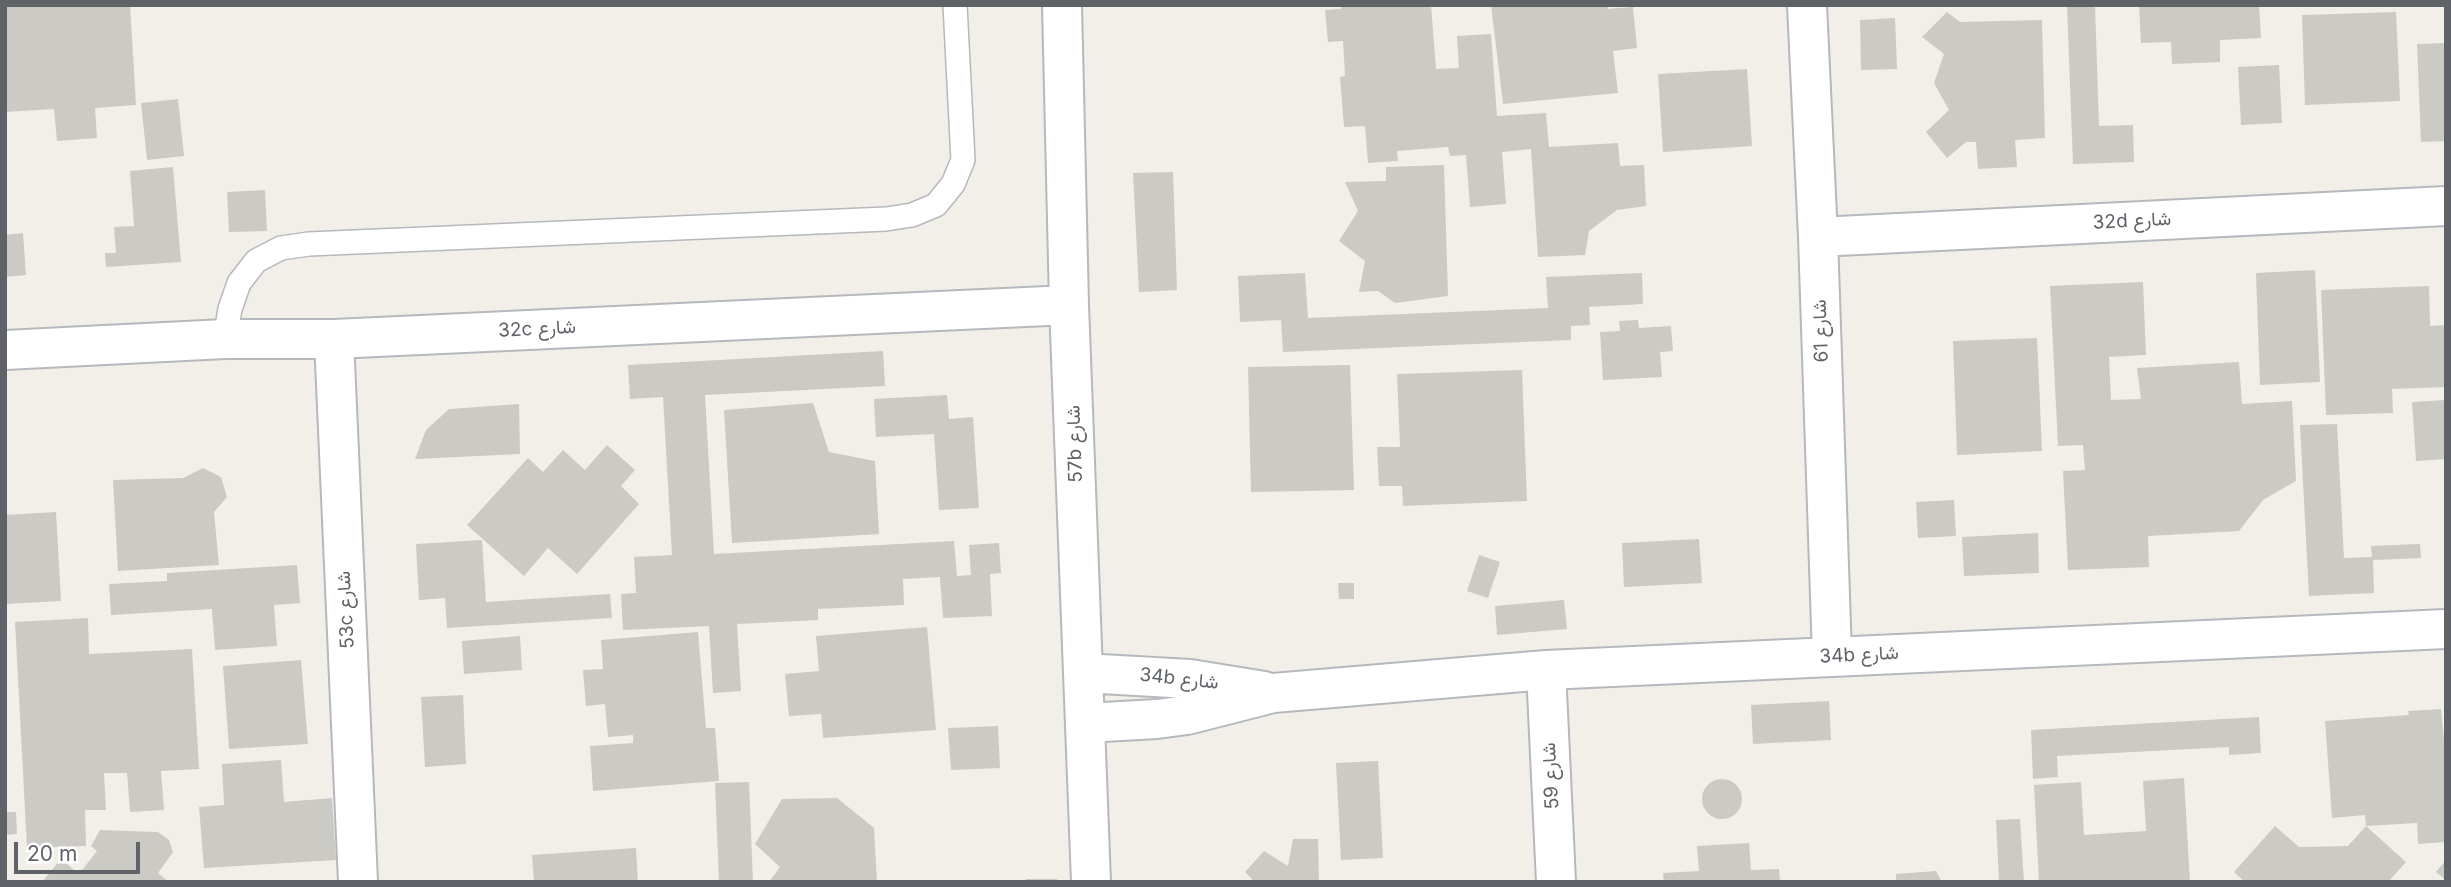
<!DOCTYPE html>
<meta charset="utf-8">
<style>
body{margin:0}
#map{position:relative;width:2451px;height:887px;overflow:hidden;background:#f1efe8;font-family:Inter,sans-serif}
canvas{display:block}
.frame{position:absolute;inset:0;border:7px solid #5f6368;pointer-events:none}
.scale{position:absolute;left:14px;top:842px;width:126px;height:32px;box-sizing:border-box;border:4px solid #5f6368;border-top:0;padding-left:9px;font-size:21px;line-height:24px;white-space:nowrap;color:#5f6368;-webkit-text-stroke:5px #fff;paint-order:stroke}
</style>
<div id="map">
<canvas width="2451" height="887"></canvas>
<div class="frame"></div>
<div class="scale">20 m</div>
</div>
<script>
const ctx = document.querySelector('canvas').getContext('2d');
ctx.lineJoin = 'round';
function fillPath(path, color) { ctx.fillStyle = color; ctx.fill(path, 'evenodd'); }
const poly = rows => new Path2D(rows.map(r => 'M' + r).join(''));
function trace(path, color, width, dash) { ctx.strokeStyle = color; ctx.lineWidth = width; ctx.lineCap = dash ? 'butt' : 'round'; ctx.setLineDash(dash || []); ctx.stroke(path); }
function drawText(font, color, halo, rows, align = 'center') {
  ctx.font = font + ' Inter,Vazirmatn,sans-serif'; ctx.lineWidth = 6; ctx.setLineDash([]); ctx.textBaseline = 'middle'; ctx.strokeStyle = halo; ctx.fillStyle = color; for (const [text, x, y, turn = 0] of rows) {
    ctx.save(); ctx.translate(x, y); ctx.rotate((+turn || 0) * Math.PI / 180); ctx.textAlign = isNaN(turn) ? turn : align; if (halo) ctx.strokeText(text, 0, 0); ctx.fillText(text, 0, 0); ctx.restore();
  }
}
fillPath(poly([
 [5,5,130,5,136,105,95,108,97,138,57,141,54,109,5,112],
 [1341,5,1431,5,1436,69,1459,68,1457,36,1491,34,1497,116,1546,113,1549,147,1618,143,1620,166,1644,165,1646,206,1617,210,1589,231,1585,255,1538,257,1531,149,1502,152,1506,204,1470,207,1466,155,1450,156,1448,147,1397,151,1398,161,1368,163,1365,126,1344,127,1340,77,1345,76,1343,41,1328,42,1325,10,1341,9],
 [1491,5,1610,5,1607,9,1633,7,1637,48,1613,51,1618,93,1503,104],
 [2067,5,2095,5,2099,126,2133,125,2134,162,2073,164],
 [2139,5,2259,5,2261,38,2220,40,2220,62,2172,64,2171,42,2141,43],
 [1947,12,1960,22,2042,20,2045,138,2015,140,2017,167,1978,169,1976,142,1966,142,1947,158,1926,132,1949,110,1934,83,1944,54,1922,37],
 [2396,12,2400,101,2305,105,2302,15],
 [1895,18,1897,69,1861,70,1860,20],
 [2446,43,2446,141,2421,142,2417,44],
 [2279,65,2282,123,2241,125,2238,67],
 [1747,69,1752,146,1663,152,1658,74],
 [178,99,184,156,147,160,141,103],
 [1444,165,1448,296,1395,303,1378,291,1359,292,1365,261,1339,241,1358,211,1345,182,1386,181,1386,167],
 [173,167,181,262,106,267,105,253,116,253,114,227,134,226,130,171],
 [1173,172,1177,290,1139,292,1133,173],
 [265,190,267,231,229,232,227,192],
 [23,233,26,275,5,277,5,235],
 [2315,270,2320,382,2260,385,2256,273],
 [1305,273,1308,318,1548,308,1546,277,1642,273,1643,304,1589,307,1590,325,1571,326,1571,340,1283,352,1281,320,1240,322,1238,276],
 [2143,282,2146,355,2109,357,2111,400,2141,399,2137,368,2239,362,2242,404,2292,401,2296,481,2263,500,2239,531,2148,536,2149,567,2068,570,2063,471,2085,470,2083,445,2058,446,2050,286],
 [2429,286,2430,326,2446,325,2446,387,2392,389,2393,413,2326,415,2321,290],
 [1638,320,1639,328,1671,326,1673,351,1660,352,1662,377,1603,380,1600,332,1620,331,1619,321],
 [2037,338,2042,451,1957,455,1953,341],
 [883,351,885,386,705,395,714,554,954,541,957,576,971,575,969,545,999,543,1001,573,990,574,992,616,943,618,940,577,903,579,904,605,818,609,818,620,737,624,741,691,713,693,709,626,623,630,621,594,636,593,634,557,672,555,663,397,630,399,628,365],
 [1350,365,1354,490,1251,492,1248,367],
 [1522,370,1527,501,1403,506,1402,486,1379,486,1377,447,1400,447,1397,374],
 [947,395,949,419,973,417,979,508,939,510,934,434,876,437,874,399],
 [2446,400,2446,459,2416,461,2412,402],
 [813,403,829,452,875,461,879,534,732,543,724,410],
 [519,404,520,454,415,459,426,430,449,409],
 [2337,424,2344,558,2372,557,2371,546,2420,544,2421,558,2373,560,2374,593,2309,596,2300,425],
 [607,445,635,470,621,486,639,504,577,574,548,548,524,576,467,525,528,458,543,472,563,450,585,470],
 [203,468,221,477,227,497,214,512,219,565,118,571,113,480,183,478],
 [1954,500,1956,536,1918,538,1916,502],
 [56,512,61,601,5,604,5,515],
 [2038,533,2039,573,1964,576,1962,537],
 [1699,539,1702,583,1624,587,1622,543],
 [482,540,486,602,610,594,612,618,447,628,445,598,419,600,416,544],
 [1479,555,1500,562,1488,598,1467,591],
 [297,565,300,603,274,605,277,646,215,650,212,609,111,615,109,584,167,581,167,573],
 [1338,583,1354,583,1354,599,1339,599],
 [1564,600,1567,629,1497,635,1495,606],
 [88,618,89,654,192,649,199,769,161,771,164,810,130,812,127,773,104,773,106,810,85,810,86,846,27,848,15,622],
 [927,627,936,730,823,738,821,714,789,716,785,674,819,671,816,636],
 [698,632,706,728,715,728,719,781,593,791,590,746,633,743,633,735,608,737,605,704,586,706,583,670,603,669,601,640],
 [520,636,522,670,464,674,462,641],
 [301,660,308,744,229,749,223,666],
 [463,695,466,764,425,767,421,697],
 [1829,701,1831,740,1753,744,1751,705],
 [2441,709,2446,761,2446,842,2418,844,2417,823,2366,826,2365,815,2332,818,2325,721,2409,715,2408,711],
 [2259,717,2261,753,2229,755,2229,747,2057,756,2058,777,2033,779,2031,730],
 [998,726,1000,768,951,770,948,728],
 [281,760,284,802,332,798,336,860,204,868,199,807,224,805,222,764],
 [1378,761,1383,858,1341,860,1336,763],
 [2184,778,2190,882,2039,882,2034,785,2081,782,2084,835,2146,831,2143,781],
 '1702 799a20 20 0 1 1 40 0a20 20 0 1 1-40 0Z',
 [749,782,753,882,719,882,715,783],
 [837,798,874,828,877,882,769,882,780,867,755,844,782,799],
 [5,812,16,812,17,834,5,835],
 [2020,819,2024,882,1999,882,1996,820],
 [2275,826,2299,847,2348,846,2366,826,2406,862,2388,882,2245,882,2234,872],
 [100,830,158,832,169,840,173,852,158,873,169,882,42,882,61,859,79,874,97,851,91,846],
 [1293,839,1318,839,1319,882,1255,882,1245,872,1264,851,1288,866],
 [1749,843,1751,870,1779,869,1780,882,1664,882,1663,873,1699,871,1697,846],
 [636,848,638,882,534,882,532,855],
 [2446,860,2446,880,2436,872],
 [1936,871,1942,882,1896,882,1896,874],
 [1026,879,1057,879,1057,882,1026,882]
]), '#cccac5');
const service = poly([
 [225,339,230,309,239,283,256,261,281,248,309,244,886,219,912,215,936,205,953,184,963,160,955,5]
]);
const minor = poly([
 [1062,5,1069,305,1091,882],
 [1807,5,1818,237,1832,656],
 [1818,237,2446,206],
 [334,339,358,882],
 [5,350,225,339,334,339,1069,305],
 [1546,670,1556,882],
 [1083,673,1190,679,1264,691],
 [1085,723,1157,719,1187,715,1273,693,1546,670,2446,629]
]);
trace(service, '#b5b8bc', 26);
trace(minor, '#b5b8bc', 42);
trace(service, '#fff', 23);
trace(minor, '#fff', 38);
drawText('19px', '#5f6368', '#fff', [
 ["32d شارع",2132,221,-3],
 ["32c شارع",537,329,-3],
 ["شارع 61",1821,331,-92],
 ["57b شارع",1075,444,-92],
 ["53c شارع",346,610,-93],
 ["34b شارع",1859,655,-3],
 ["34b شارع",1179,679,6],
 ["شارع 59",1551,776,-93]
]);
</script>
